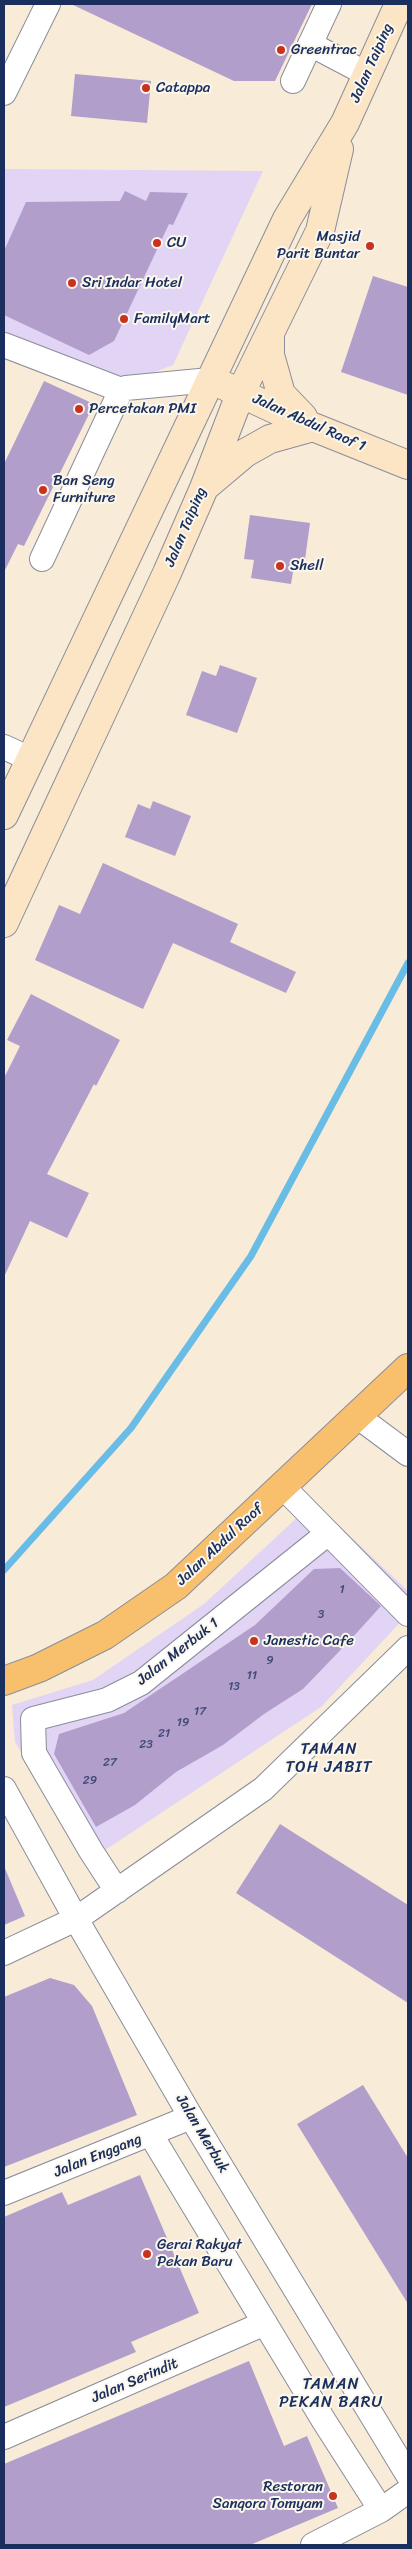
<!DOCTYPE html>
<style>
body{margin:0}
#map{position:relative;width:412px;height:2549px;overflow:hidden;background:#f8ebd7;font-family:Sriracha,sans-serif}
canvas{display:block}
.frame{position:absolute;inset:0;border:5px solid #1b2f5e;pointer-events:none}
</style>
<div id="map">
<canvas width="412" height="2549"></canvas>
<div class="frame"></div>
</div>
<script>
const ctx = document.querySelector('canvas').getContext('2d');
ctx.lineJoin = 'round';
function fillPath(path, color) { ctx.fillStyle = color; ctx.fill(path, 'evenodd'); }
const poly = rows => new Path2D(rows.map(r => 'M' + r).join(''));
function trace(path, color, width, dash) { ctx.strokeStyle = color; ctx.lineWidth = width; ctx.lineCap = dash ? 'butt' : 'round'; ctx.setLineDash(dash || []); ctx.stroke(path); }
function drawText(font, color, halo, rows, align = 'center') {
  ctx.font = font + ' Sriracha,sans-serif'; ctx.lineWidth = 4; ctx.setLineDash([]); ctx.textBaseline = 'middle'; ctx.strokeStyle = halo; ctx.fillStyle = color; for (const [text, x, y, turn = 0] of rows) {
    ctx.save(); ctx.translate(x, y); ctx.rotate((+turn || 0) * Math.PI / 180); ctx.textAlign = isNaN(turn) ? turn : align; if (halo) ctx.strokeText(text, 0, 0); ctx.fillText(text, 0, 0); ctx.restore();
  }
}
fillPath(poly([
 [4,169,263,171,173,365,126,383,4,341],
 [314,1502,408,1591,408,1614,321,1707,87,1862,15,1742,12,1705,93,1680,204,1604]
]), '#e1d4f4');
trace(poly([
 [4,1570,131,1428,251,1256,408,963]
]), '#69bce5', 7);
fillPath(poly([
 [71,4,312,4,275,81,234,81],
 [75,74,151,81,147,123,71,116],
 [125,191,146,201,150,192,188,193,173,225,169,224,114,341,89,355,4,315,4,251,26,202,120,201],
 [373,276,408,287,408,395,341,372],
 [44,381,94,404,24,546,18,544,4,572,4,464],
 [250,515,310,523,304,567,294,566,291,584,251,578,254,560,244,559],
 [220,665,257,678,237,733,186,715,202,671,216,676],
 [153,801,191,816,175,856,125,837,138,804,150,809],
 [103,863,238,924,230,942,296,972,286,993,173,943,143,1009,35,960,59,905,80,914],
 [31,994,120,1040,96,1086,94,1084,47,1174,89,1193,67,1238,30,1221,4,1277,4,1078,20,1046,7,1040],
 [340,1568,381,1606,352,1638,303,1689,264,1714,223,1745,176,1772,135,1805,96,1827,54,1754,59,1734,124,1713,255,1625,314,1569],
 [280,1824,408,1905,408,2003,236,1893],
 [4,1866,25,1916,4,1925],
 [50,1978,74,1985,92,2006,137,2115,4,2167,4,1997],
 [363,2085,408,2158,408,2304,297,2124],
 [140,2175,199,2313,131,2342,136,2352,4,2407,4,2217,62,2192,68,2205],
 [249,2361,284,2446,307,2436,338,2508,250,2545,4,2545,4,2464]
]), '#b29ecb');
const street = poly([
 [310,44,367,74],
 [293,81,329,4],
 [4,93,48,4],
 [4,345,121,390],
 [42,559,121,390,126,388,210,380],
 [4,747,30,759],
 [357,1416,408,1454],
 [283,1487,408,1614],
 [4,1789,76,1919,191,2117,408,2475],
 [117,1891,91,1851,34,1753,33,1719,107,1700,141,1683,327,1534],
 [4,1953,76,1919,263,1789,408,1648],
 [151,2135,324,2421,381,2510],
 [4,2193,191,2117],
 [4,2437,265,2323],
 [313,2545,381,2510,408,2491]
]);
const secondary = poly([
 [270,333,270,355,281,394,303,417],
 [225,386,313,427,408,465],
 [207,485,245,453,270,439,313,427],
 [4,815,287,219,345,123,399,4],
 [4,923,167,573,204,488,241,392,320,231,339,149]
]);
const primary = poly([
 [4,1681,39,1668,105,1635,176,1586,408,1368]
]);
trace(street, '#8a8d9a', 26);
trace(secondary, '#8a8d9a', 30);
trace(primary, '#8a8d9a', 30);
trace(street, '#fff', 24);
trace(secondary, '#fce5c4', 28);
trace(primary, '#f8bf6c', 28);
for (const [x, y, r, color] of [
 [281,50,5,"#c8321e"],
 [146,88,5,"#c8321e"],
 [157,243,5,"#c8321e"],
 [370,246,5,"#c8321e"],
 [72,283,5,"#c8321e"],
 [124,319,5,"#c8321e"],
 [79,409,5,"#c8321e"],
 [43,490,5,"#c8321e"],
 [280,566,5,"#c8321e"],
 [254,1641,5,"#c8321e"],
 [147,2254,5,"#c8321e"],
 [333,2496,5,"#c8321e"]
]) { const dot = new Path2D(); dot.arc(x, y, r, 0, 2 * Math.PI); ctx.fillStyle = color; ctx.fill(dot); trace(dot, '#fbf7ec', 2); }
drawText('12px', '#414b79', null, [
 ["1",342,1590],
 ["3",321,1615],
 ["9",270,1661],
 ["11",252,1676],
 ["13",234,1687],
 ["17",200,1712],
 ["19",183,1723],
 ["21",164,1734],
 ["23",146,1745],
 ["27",110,1763],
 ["29",90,1781]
]);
drawText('15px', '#1b2f5e', '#fbf7ec', [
 ["Greentrac",291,50],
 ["Catappa",156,88],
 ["Masjid",360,237,"right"],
 ["Parit Buntar",360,254,"right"],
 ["CU",167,243],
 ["Sri Indar Hotel",82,283],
 ["FamilyMart",134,319],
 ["Percetakan PMI",89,409],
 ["Ban Seng",53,481],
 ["Furniture",53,498],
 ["Shell",290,566],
 ["Janestic Cafe",264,1641],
 ["Gerai Rakyat",157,2245],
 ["Pekan Baru",157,2262],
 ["Restoran",323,2487,"right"],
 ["Sanqora Tomyam",323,2504,"right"]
], 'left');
drawText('15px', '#1b2f5e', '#fbf7ec', [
 ["Jalan Taiping",372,63,-66],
 ["Jalan Abdul Raof 1",309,423,24],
 ["Jalan Taiping",186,527,-67],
 ["Jalan Abdul Raof",220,1545,-43],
 ["Jalan Merbuk 1",178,1652,-38],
 ["Jalan Merbuk",202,2134,59],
 ["Jalan Enggang",98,2156,-22],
 ["Jalan Serindit",135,2381,-23]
]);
ctx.letterSpacing = '1px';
drawText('16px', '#1b2f5e', '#fbf7ec', [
 ["TAMAN",329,1750],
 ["TOH JABIT",329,1768],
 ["TAMAN",331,2385],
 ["PEKAN BARU",331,2403]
]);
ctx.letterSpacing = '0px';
</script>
